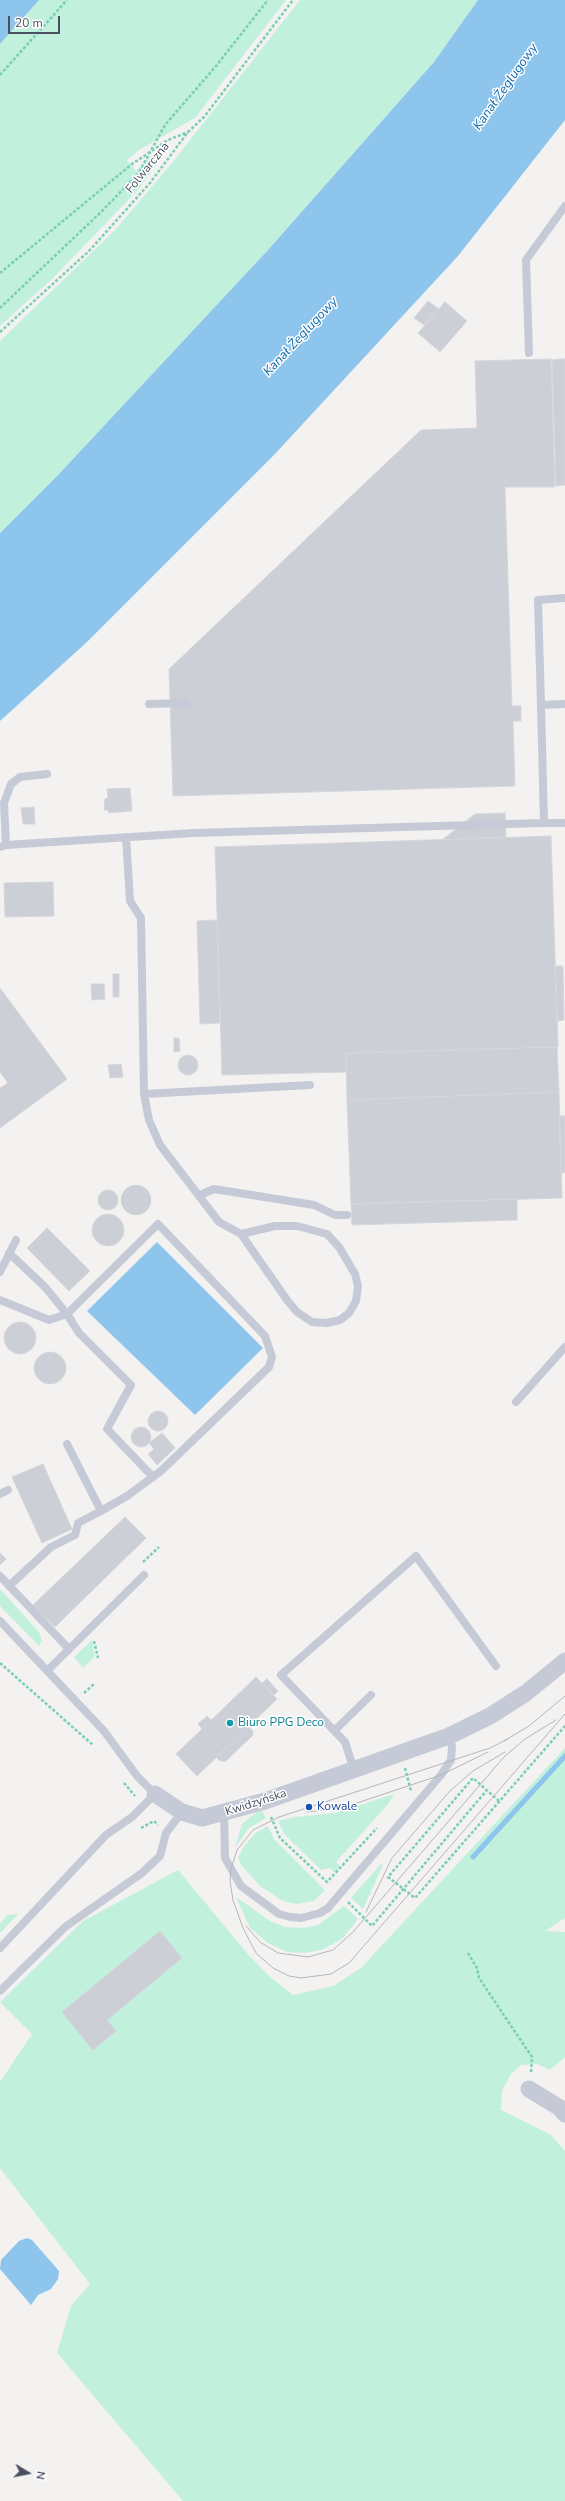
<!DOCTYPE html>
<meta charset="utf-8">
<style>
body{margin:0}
#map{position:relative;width:565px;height:2501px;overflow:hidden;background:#f3f2f1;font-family:"Nunito Sans",sans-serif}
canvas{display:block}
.north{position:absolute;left:8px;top:2453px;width:40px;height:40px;-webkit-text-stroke:3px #fff;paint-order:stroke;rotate:100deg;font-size:11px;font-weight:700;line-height:16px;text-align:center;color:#49505f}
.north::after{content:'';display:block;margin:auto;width:14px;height:18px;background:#49505f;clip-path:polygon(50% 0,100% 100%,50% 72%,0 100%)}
.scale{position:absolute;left:8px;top:16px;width:52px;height:18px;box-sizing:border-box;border:2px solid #49505f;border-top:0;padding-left:5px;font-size:12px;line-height:14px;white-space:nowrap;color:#49505f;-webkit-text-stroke:3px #fff;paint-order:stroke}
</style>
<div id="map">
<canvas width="565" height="2501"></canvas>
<div class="north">N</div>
<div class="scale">20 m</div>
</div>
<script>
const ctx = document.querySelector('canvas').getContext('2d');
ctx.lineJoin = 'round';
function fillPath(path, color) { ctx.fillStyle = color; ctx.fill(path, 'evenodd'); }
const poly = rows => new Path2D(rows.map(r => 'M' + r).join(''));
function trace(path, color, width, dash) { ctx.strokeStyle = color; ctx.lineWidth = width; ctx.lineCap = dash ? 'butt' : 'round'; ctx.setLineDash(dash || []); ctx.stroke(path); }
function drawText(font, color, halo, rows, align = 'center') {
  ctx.font = font + ' "Nunito Sans",sans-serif'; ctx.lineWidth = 3; ctx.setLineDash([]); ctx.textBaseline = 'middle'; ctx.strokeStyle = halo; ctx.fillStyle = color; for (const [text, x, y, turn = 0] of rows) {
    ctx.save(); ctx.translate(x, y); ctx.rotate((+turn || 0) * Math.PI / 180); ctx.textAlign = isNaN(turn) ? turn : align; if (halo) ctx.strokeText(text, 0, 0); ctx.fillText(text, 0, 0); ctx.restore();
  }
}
fillPath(poly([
 [39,0,286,0,195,118,139,150,127,160,136,171,151,156,156,155,159,161,137,191,53,278,0,326,0,44],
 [300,0,478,0,434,62,268,250,59,474,0,533,0,341,116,229,176,158],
 [0,1589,39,1632,42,1640,39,1646,0,1606],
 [92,1640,95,1656,83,1668,74,1657],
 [565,1748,565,1918,545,1931,565,1932,565,2057,550,2070,537,2064,521,2065,511,2074,502,2091,501,2110,551,2135,565,2151,565,2501,183,2501,57,2353,71,2306,90,2284,0,2168,0,2082,32,2034,0,2002,83,1921,178,1870,247,1953,269,1976,293,1995,333,1986,361,1968],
 [394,1794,388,1804,336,1862,340,1866,334,1872,330,1868,321,1870,285,1835,278,1821,295,1817,335,1813],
 [262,1810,266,1818,249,1828,235,1847,242,1824,254,1814],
 [268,1826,274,1839,325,1890,314,1901,297,1904,283,1901,260,1886,242,1866,238,1858,243,1848,255,1833],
 [381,1864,383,1865,363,1909,351,1898],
 [236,1897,270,1921,285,1927,304,1928,318,1925,344,1906,358,1919,343,1938,324,1949,306,1953,287,1952,268,1943,250,1928],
 [18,1914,0,1933,0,1924,7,1915]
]), '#c1f0dd');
fillPath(poly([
 [0,0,39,0,0,44],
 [478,0,565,0,565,120,458,256,274,455,88,641,0,721,0,533,59,474,268,250,434,62],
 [157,1242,263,1348,195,1415,87,1311],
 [27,2238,32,2240,59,2271,58,2279,51,2289,38,2295,31,2305,0,2269,1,2260,19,2241]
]), '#8ec5ec');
trace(poly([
 [473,1857,565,1756]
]), '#8ec5ec', 5);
const building = poly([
 [428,301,439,309,424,325,414,318,428,301],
 [445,302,467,321,440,352,418,333,445,302],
 [551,359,555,487,505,487,512,706,521,706,521,721,513,721,515,786,173,796,169,669,421,430,477,428,475,361,551,359],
 [561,359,565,359,565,485,556,486,552,360,561,359],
 [130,788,132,811,109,813,108,810,104,810,105,799,108,798,107,789,130,788],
 [34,807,35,824,23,824,21,808,34,807],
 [505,813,506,837,442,840,475,814,505,813],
 [551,836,558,1047,346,1053,346,1072,222,1075,215,847,551,836],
 [53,882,54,916,5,917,4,883,53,882],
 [217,920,220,1023,200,1024,197,921,217,920],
 [555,966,563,966,564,1020,557,1021,555,966],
 [113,974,119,974,119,997,113,997,113,974],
 [91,984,104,984,105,999,92,1000,91,984],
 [0,988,67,1079,0,1128,0,1088,8,1083,0,1072,0,988],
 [174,1038,179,1038,180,1051,174,1052,174,1038],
 [557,1047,559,1092,347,1100,346,1053,557,1047],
 '178 1065a10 10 0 1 1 20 0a10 10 0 1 1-20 0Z',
 [121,1064,123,1077,110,1078,108,1065,121,1064],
 [559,1092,562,1198,351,1204,347,1100,559,1092],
 [559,1116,565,1116,565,1172,561,1173,559,1116],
 '121 1200a15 15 0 1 1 30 0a15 15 0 1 1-30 0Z',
 '98 1200a10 10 0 1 1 20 0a10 10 0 1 1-20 0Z',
 [517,1199,517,1220,352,1225,351,1204,517,1199],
 '92 1230a16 16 0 1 1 32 0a16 16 0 1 1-32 0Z',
 [47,1228,90,1271,69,1291,27,1248,47,1228],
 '4 1338a16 16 0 1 1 32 0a16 16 0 1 1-32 0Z',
 '34 1368a16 16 0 1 1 32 0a16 16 0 1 1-32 0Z',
 '148 1421a10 10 0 1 1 20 0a10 10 0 1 1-20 0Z',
 '131 1437a10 10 0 1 1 20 0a10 10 0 1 1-20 0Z',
 [162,1433,175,1448,157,1465,148,1454,154,1449,149,1443,162,1433],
 [43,1464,72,1529,42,1543,12,1477,43,1464],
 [125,1517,146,1538,55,1627,33,1605,125,1517],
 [0,1553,6,1559,0,1565,0,1553],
 [256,1677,277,1699,197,1776,176,1754,256,1677],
 [267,1679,278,1691,274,1695,262,1683,267,1679],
 [207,1716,211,1720,202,1729,198,1724,207,1716],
 [248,1727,253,1731,253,1735,226,1761,220,1761,216,1757,248,1727],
 [160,1931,182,1958,107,2020,116,2031,93,2050,62,2012,160,1931]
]);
fillPath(building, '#cdcfd6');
trace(building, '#d5d6dc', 1);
trace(poly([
 [0,75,67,0],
 [0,273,132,164,168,140,188,132],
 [0,308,100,213,138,174,165,125,216,66,268,0],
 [0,332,89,251,150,183,188,132,204,117,293,0],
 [143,1562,159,1547],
 [94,1641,98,1658],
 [0,1663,93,1745],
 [84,1693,94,1684],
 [405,1768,411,1791],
 [124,1783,135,1796],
 [499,1801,473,1778,388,1877,415,1898,565,1726],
 [271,1817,280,1838,327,1882,377,1828],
 [141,1828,154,1821,158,1825],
 [348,1902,372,1926,487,1790],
 [468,1953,477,1968,479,1978,532,2057,531,2074]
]), '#79ceb6', 2.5, [3, 2]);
trace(poly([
 [529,353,526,260,565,206],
 [565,598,538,600,541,705,565,704],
 [149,704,187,703],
 [541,705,544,823,565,823],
 [126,837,130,901,141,918,144,1094,149,1120,160,1145,219,1222,241,1234,287,1300,297,1312,312,1322,327,1323,340,1320,349,1313,356,1301,358,1286,355,1274,339,1247,327,1234,297,1226,275,1226,241,1234],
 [6,845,193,833,544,823],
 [0,847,6,845,4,803,11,784,20,777,47,774],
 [144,1094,310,1085],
 [200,1195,214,1189,314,1205,335,1215,347,1215],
 [0,1272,16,1240],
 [0,1300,49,1320,67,1314,45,1287,9,1253],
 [516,1402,565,1347],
 [0,1494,8,1490],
 [101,1511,127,1496,161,1471,269,1367,272,1357,265,1336,158,1224,67,1314,79,1333,131,1385,107,1429,153,1477],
 [0,1576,69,1649],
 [9,1586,51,1547,75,1535,78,1523,101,1511,67,1444],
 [0,1621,104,1731,137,1776,155,1794,132,1817,106,1835,0,1948],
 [48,1670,144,1575],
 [335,1730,371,1695],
 [354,1770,345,1742,281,1675,416,1556,496,1666],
 [224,1813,225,1858,241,1886,279,1914,290,1917,301,1918,320,1913,328,1908,441,1775,451,1760,452,1746,449,1736],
 [0,1991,65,1927,142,1873,160,1856,166,1833,182,1812]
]), '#c5cad6', 8);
trace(poly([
 [155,1794,182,1812,202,1818,265,1801,449,1736,490,1716,526,1693,565,1661],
 [529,2089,560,2108,565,2114]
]), '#c5cad6', 17);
trace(poly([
 [508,1739,490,1748,279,1817,253,1830,237,1850,231,1869,230,1881,233,1900,243,1928,256,1953,273,1968,289,1976,301,1978,331,1974,349,1963,565,1714],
 [504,1741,529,1726,565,1696],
 [307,1812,342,1808,441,1775,488,1752],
 [366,1912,392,1858,449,1792,473,1771,505,1752],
 [246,1926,260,1942,278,1953,308,1957,333,1950,353,1932,504,1757,525,1739,556,1720]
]), '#b3b5bb', 1);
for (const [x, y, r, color] of [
 [230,1723,4,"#0f9aa8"],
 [309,1807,4,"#1a4fb4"]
]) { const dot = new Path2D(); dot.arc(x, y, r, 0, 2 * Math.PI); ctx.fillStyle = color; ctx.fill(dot); trace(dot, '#fff', 1.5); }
drawText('12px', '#49505f', '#fff', [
 ["Folwarczna",148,168,-51],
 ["Kwidzyńska",256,1803,-18]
]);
drawText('12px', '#0d838f', '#fff', [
 ["Biuro PPG Deco",238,1723]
], 'left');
drawText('12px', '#164399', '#fff', [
 ["Kowale",317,1807]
], 'left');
drawText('italic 13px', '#0d6bae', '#fff', [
 ["Kanał Żeglugowy",506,87,-55],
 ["Kanał Żeglugowy",301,337,-47]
]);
</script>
